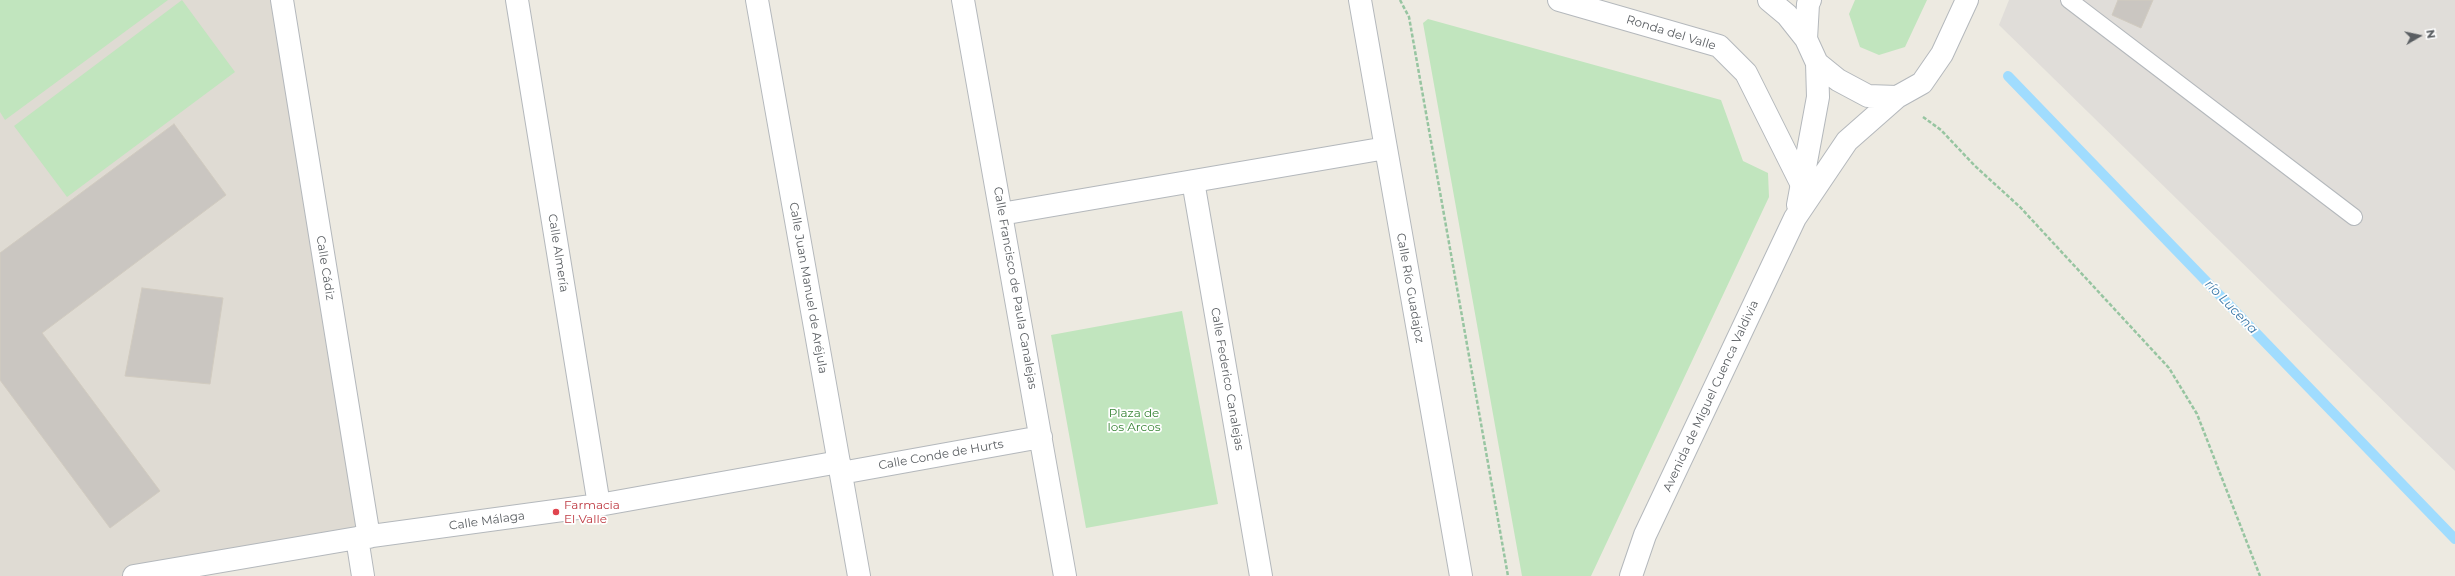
<!DOCTYPE html>
<meta charset="utf-8">
<style>
body{margin:0}
#map{position:relative;width:2455px;height:576px;overflow:hidden;background:#edeae1;font-family:Montserrat,sans-serif}
canvas{display:block}
.north{position:absolute;left:2399px;top:16px;width:40px;height:40px;-webkit-text-stroke:3px #fff;paint-order:stroke;rotate:81deg;font-size:11px;font-weight:700;line-height:16px;text-align:center;color:#5a5e62}
.north::after{content:'';display:block;margin:auto;width:14px;height:18px;background:#5a5e62;clip-path:polygon(50% 0,100% 100%,50% 72%,0 100%)}
</style>
<div id="map">
<canvas width="2455" height="576"></canvas>
<div class="north">N</div>
</div>
<script>
const ctx = document.querySelector('canvas').getContext('2d');
ctx.lineJoin = 'round';
function fillPath(path, color) { ctx.fillStyle = color; ctx.fill(path, 'evenodd'); }
const poly = rows => new Path2D(rows.map(r => 'M' + r).join(''));
function trace(path, color, width, dash) { ctx.strokeStyle = color; ctx.lineWidth = width; ctx.lineCap = dash ? 'butt' : 'round'; ctx.setLineDash(dash || []); ctx.stroke(path); }
function drawText(font, color, halo, rows, align = 'center') {
  ctx.font = font + ' Montserrat,sans-serif'; ctx.lineWidth = 3.5; ctx.setLineDash([]); ctx.textBaseline = 'middle'; ctx.strokeStyle = halo; ctx.fillStyle = color; for (const [text, x, y, turn = 0] of rows) {
    ctx.save(); ctx.translate(x, y); ctx.rotate((+turn || 0) * Math.PI / 180); ctx.textAlign = isNaN(turn) ? turn : align; if (halo) ctx.strokeText(text, 0, 0); ctx.fillText(text, 0, 0); ctx.restore();
  }
}
fillPath(poly([
 [2009,0,2455,0,2455,471,1999,25]
]), '#e0ddd9');
fillPath(poly([
 [0,0,282,0,369,537,134,576,0,576]
]), '#dfdbd3');
fillPath(poly([
 [0,0,168,0,5,120,0,112],
 [182,0,235,72,67,197,14,126],
 [1855,0,1927,0,1905,47,1879,55,1860,47,1849,14],
 [1428,19,1721,100,1743,161,1768,173,1769,197,1591,576,1522,576,1423,23],
 [1182,311,1218,504,1086,528,1051,335]
]), '#c1e5be');
trace(poly([
 [2008,76,2455,539]
]), '#a0dcfe', 10);
const building = poly([
 [2118,0,2153,0,2141,28,2112,15,2118,0],
 [174,124,226,195,42,333,160,491,110,528,0,380,0,253,174,124],
 [142,288,223,298,210,384,125,376,142,288]
]);
fillPath(building, '#cac6c1');
trace(building, '#d1cbc0', 1);
const service = poly([
 [2069,0,2354,217]
]);
const minor = poly([
 [282,0,369,537],
 [517,0,599,505],
 [757,0,859,576],
 [963,0,1065,576],
 [1360,0,1461,576],
 [1559,0,1719,46,1746,73,1802,185],
 [1193,181,1261,576],
 [1001,214,1386,148],
 [841,473,1041,437],
 [357,538,363,576],
 [134,576,357,538,599,505,839,462]
]);
const tertiary = poly([
 [1769,0,1787,15,1806,39],
 [1810,0,1808,4,1806,39,1817,63,1838,80,1868,96,1897,97,1922,83,1942,54,1967,0],
 [1798,205,1818,97,1817,63],
 [1631,576,1645,535,1795,218,1847,141,1897,97]
]);
trace(service, '#b4b8bc', 18);
trace(minor, '#b4b8bc', 24);
trace(tertiary, '#b4b8bc', 24);
trace(poly([
 [1400,0,1409,17,1508,576],
 [1923,117,1941,130,1975,166,2020,207,2169,368,2197,414,2260,576]
]), '#97c5a1', 2.5, [4, 2]);
trace(service, '#fff', 16);
trace(minor, '#fff', 22);
trace(tertiary, '#fff', 22);
for (const [x, y, r, color] of [
 [556,512,4,"#e0444e"]
]) { const dot = new Path2D(); dot.arc(x, y, r, 0, 2 * Math.PI); ctx.fillStyle = color; ctx.fill(dot); trace(dot, '#fff', 1.5); }
drawText('12px', '#5a5e62', '#fff', [
 ["Ronda del Valle",1671,33,17],
 ["Calle Almería",558,253,81],
 ["Calle Cádiz",325,268,81],
 ["Calle Juan Manuel de Aréjula",808,288,80],
 ["Calle Francisco de Paula Canalejas",1015,288,80],
 ["Calle Río Guadajoz",1410,288,80],
 ["Calle Federico Canalejas",1227,379,80],
 ["Avenida de Miguel Cuenca Valdivia",1711,396,-65],
 ["Calle Conde de Hurts",941,455,-10],
 ["Calle Málaga",487,521,-8]
]);
drawText('12px', '#388536', '#fff', [
 ["Plaza de",1134,413],
 ["los Arcos",1134,427]
]);
drawText('12px', '#be3a42', '#fff', [
 ["Farmacia",564,505],
 ["El Valle",564,519]
], 'left');
drawText('italic 13px', '#3c78a7', '#fff', [
 ["río Lucena",2231,307,46]
]);
</script>
